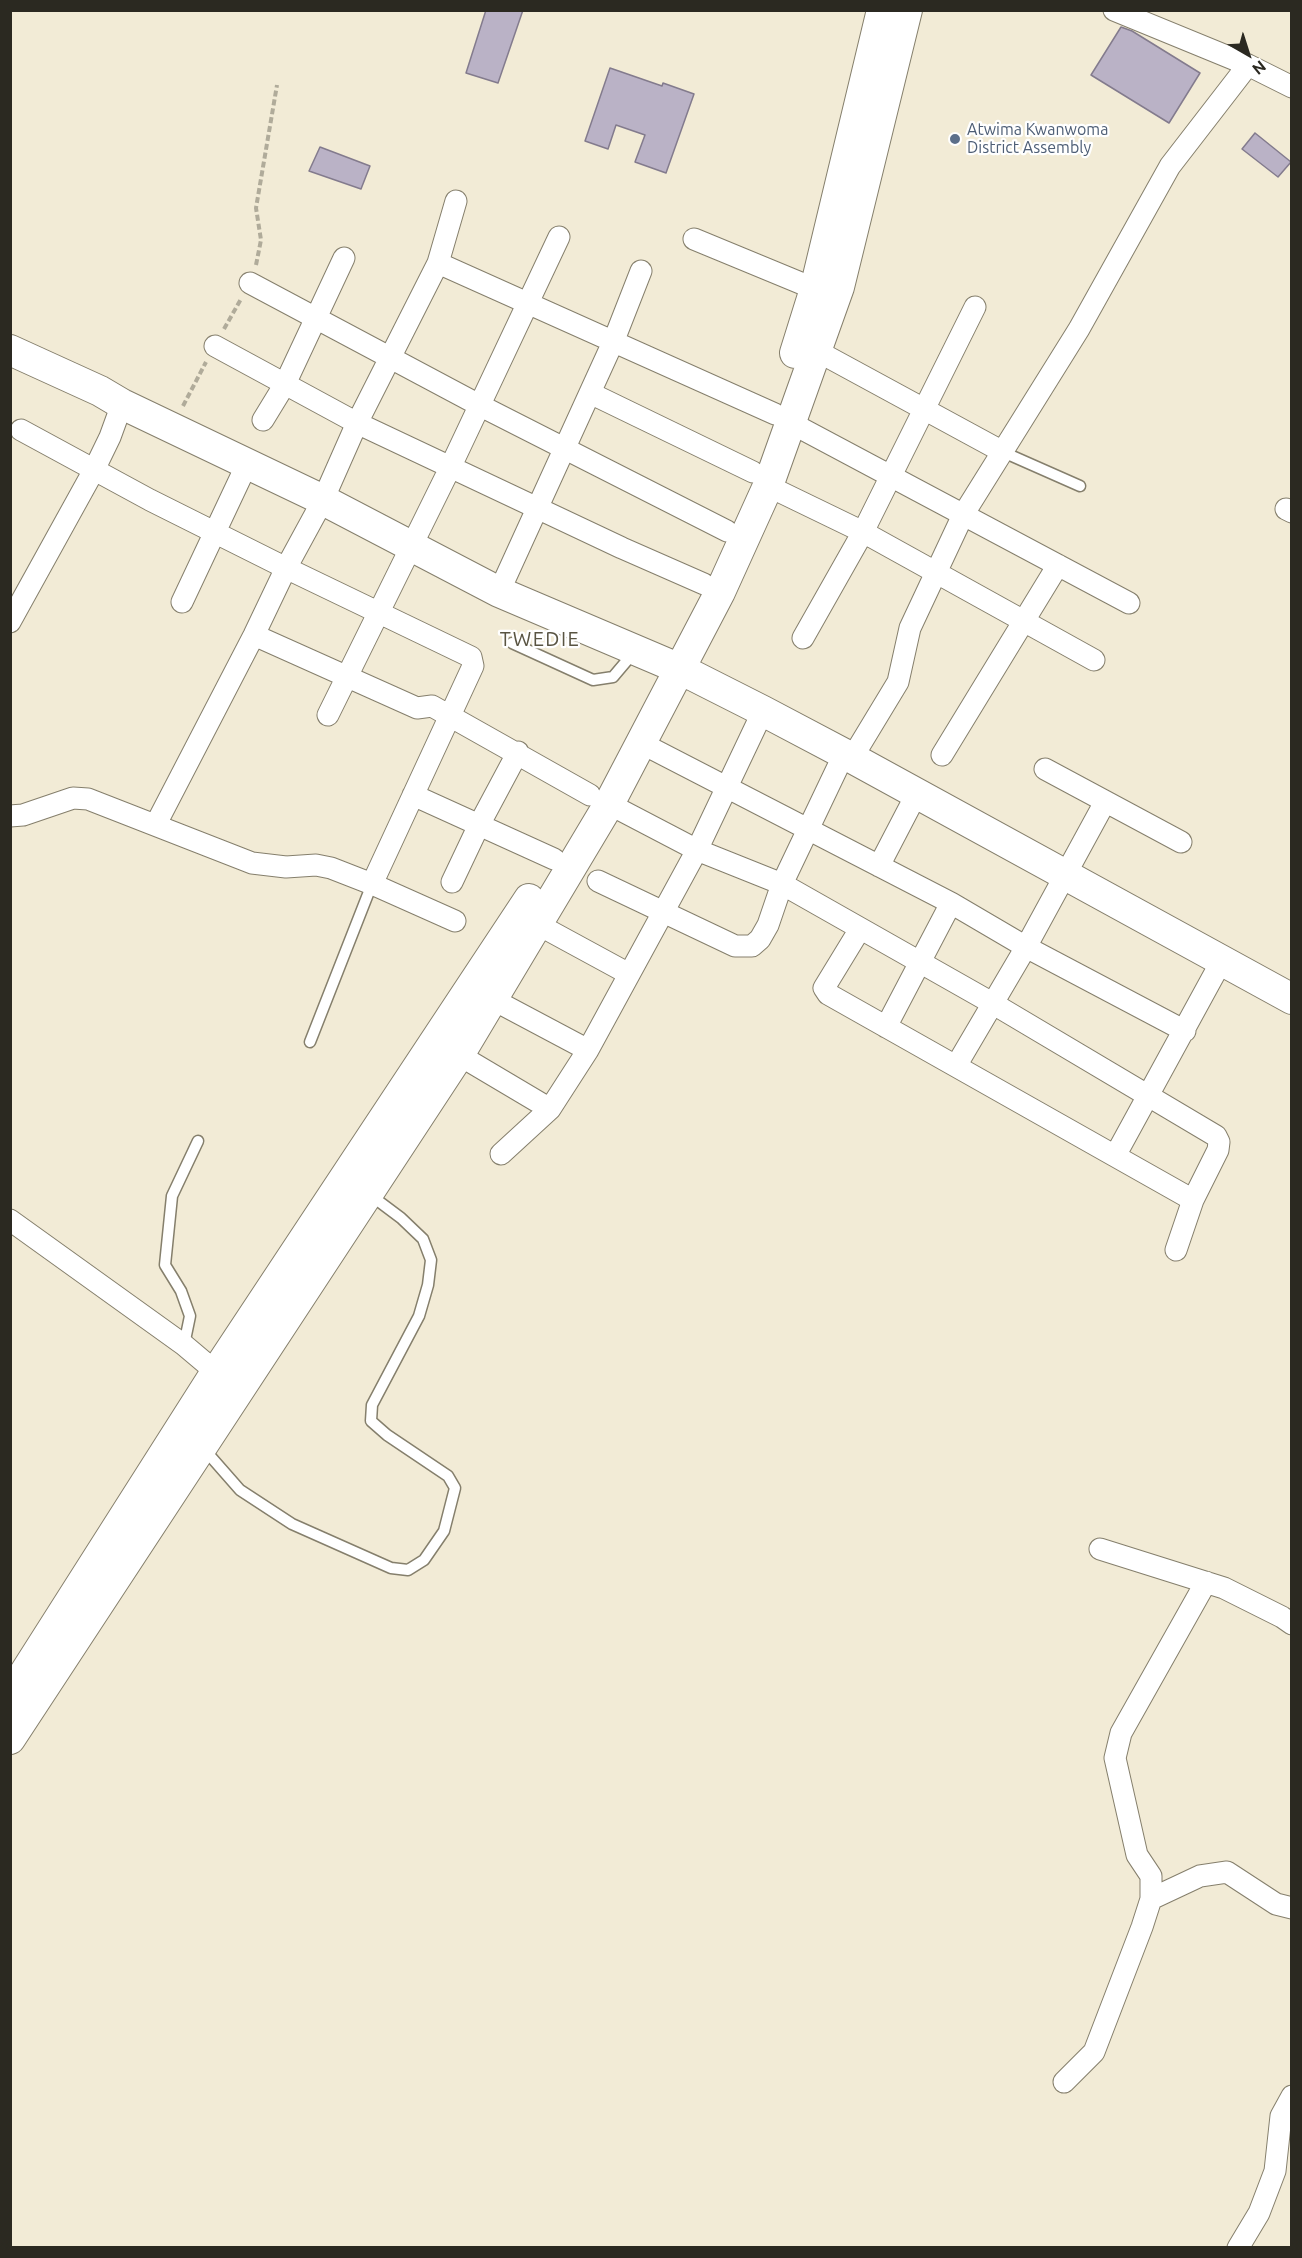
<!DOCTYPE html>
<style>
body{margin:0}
#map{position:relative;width:1302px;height:2258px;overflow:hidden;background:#f2ebd6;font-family:Ubuntu,sans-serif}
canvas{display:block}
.frame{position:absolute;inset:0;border:12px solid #2b2921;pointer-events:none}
.north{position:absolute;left:1218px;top:24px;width:60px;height:60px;-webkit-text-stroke:4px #fff;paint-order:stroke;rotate:141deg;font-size:16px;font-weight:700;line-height:24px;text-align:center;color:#2b2921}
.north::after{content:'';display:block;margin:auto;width:21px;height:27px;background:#2b2921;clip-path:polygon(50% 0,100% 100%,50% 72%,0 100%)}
</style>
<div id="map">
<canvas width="1302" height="2258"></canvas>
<div class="frame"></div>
<div class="north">N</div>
</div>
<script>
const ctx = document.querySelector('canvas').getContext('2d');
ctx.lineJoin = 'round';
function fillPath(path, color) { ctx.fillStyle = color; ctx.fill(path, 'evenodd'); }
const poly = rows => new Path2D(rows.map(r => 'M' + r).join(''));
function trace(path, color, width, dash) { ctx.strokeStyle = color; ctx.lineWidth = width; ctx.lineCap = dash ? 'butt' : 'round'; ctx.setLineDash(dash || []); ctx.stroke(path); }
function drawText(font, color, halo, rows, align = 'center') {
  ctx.font = font + ' Ubuntu,sans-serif'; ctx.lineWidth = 4.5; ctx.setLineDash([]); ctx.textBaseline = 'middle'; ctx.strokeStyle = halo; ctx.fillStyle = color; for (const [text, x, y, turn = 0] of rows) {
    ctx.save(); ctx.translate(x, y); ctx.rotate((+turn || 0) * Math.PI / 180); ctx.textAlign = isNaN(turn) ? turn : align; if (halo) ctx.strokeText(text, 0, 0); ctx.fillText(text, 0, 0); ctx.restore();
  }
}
const building = poly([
 [486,10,523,10,498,83,466,73,486,10],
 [1121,27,1132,31,1200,73,1169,123,1091,75,1121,27],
 [610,68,662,86,663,83,694,94,666,173,635,162,645,135,616,125,608,149,585,141,610,68],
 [1255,133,1291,162,1278,177,1242,149,1255,133],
 [320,147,370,166,361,189,309,171,320,147]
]);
fillPath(building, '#bab2c6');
trace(building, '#837b8d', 1.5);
const lane = poly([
 [1003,452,1080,486],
 [512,643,593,680,613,677,635,651],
 [310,1042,372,884],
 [184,1345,190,1316,181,1291,165,1265,172,1196,198,1141],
 [204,1449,240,1490,292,1524,391,1568,408,1570,424,1560,444,1531,455,1488,448,1476,387,1435,371,1421,372,1405,419,1316,428,1285,431,1260,423,1239,401,1218,369,1194]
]);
const street = poly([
 [1114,10,1248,65,1292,87],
 [694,239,815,289],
 [438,263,775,414],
 [250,283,479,405,727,531],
 [215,346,357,423,622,548,704,584],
 [817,351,1003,452],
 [590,393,753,472],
 [263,420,285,384,344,258],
 [791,423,1129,603],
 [21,430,150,500,286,568,471,657,473,666,372,884],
 [768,486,863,532,1094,660],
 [1286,509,1292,512],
 [499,592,614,340,641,271],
 [182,602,247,464],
 [10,622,94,470,110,437,122,404],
 [254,635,417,708,432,706,590,795],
 [803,638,863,532,975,307],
 [328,715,450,468,559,237],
 [641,743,951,903,1026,947,1185,1031],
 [942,755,1058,565],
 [852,758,898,682,910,628,963,515,1079,329,1170,166,1248,65],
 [1045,769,1181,842],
 [413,795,554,859],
 [609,804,697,850,782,884,992,1003,1216,1136,1219,1142,1218,1150,1193,1200,1176,1250],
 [10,816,23,815,73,798,88,799,252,863,286,867,316,865,331,868,372,884,455,921],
 [156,824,254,635,286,568,323,500,357,423,438,263,456,201],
 [879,866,917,793],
 [598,881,735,946,752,946,760,939,768,925,782,884,844,754],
 [452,882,479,825,518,752],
 [537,924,629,974],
 [860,929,824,988,828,994,1115,1156,1221,962],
 [492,999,588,1050],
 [886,1027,951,903],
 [459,1055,550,1109],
 [956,1066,1026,947,1105,802],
 [501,1154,550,1109,588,1050,697,850,763,711],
 [1115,1156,1193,1200],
 [10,1220,184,1345,216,1372],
 [1100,1549,1224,1588,1282,1617,1292,1624],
 [1151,1899,1200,1876,1227,1872,1276,1904,1292,1908],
 [1064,2082,1094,2052,1142,1927,1151,1899,1151,1876,1137,1855,1115,1758,1121,1733,1206,1582],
 [1238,2248,1259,2213,1275,2171,1281,2116,1292,2096]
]);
const secondary = poly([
 [10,350,100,391,122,404,323,500,499,592,680,669,763,711,852,758,1292,999],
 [795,353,815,289,882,10],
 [10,1696,216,1372,529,899],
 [10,1739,459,1055,609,804,720,592,768,486,839,287,907,10]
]);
trace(lane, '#857f6c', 13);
trace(street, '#857f6c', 23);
trace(secondary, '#857f6c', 32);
trace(poly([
 [256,265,261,240,256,208,277,85],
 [224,329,241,299],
 [183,406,206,362]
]), '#b0ab9a', 4, [6, 3]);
trace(lane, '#fff', 10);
trace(street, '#fff', 21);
trace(secondary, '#fff', 30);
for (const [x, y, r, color] of [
 [955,139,6,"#5c6f8a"]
]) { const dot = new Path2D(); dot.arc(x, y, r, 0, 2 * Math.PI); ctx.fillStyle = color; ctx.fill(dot); trace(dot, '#fff', 2); }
drawText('16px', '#4e5e75', '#fff', [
 ["Atwima Kwanwoma",967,130],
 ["District Assembly",967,148]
], 'left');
ctx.letterSpacing = '1.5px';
drawText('20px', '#595442', '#fff', [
 ["TWEDIE",540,639]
]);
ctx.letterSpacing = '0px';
</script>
